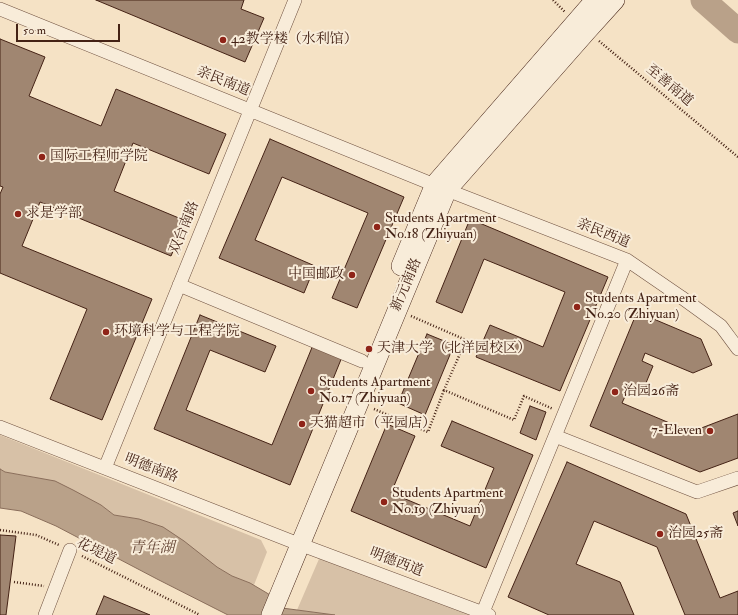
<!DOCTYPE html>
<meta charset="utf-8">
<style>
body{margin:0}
#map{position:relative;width:738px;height:615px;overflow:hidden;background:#f5e2c5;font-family:"IM FELL Double Pica",serif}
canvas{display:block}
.scale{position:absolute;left:16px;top:24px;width:104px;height:18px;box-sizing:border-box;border:2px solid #442215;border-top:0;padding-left:5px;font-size:12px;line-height:14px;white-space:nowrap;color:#442215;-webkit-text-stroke:3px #f8ecd9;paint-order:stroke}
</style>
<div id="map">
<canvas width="738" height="615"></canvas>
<div class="scale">50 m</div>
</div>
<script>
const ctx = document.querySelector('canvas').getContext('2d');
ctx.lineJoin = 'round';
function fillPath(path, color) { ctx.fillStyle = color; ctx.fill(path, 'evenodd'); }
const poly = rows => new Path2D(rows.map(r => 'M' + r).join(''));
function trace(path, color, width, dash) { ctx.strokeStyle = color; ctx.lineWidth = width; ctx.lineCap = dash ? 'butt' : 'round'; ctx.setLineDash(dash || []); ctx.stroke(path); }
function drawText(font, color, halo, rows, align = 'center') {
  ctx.font = font + ' "IM FELL Double Pica","Noto Serif SC",serif'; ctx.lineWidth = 4; ctx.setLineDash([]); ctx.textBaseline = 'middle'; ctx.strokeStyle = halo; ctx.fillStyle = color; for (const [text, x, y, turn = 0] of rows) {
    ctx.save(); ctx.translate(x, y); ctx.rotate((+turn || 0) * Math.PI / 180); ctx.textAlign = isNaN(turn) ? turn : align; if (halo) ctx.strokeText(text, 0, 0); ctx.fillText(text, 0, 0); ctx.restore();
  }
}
fillPath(poly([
 [0,435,261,540,267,552,254,585,232,576,139,519,114,515,101,505,34,477,5,472,0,469],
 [322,552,481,615,335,615,297,610]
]), '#d7c1a7');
const water = poly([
 [0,469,5,472,55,481,73,490,101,505,114,515,139,519,163,527,184,541,217,567,232,576,250,583,277,599,282,608,335,615,228,615,157,579,56,526,21,511,0,508,0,469]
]);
fillPath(water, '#b9a189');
trace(water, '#8a6e5b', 1);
trace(poly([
 [703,0,738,31]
]), '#b9a189', 25);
const building = poly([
 [96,0,244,0,241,9,264,18,245,62,96,0],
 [0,39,45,57,29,96,101,126,116,89,226,134,209,174,133,143,114,191,186,221,171,256,40,202,22,246,152,299,102,420,50,399,87,309,0,273,0,194,3,187,0,186,0,39],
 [270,139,404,197,357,308,332,298,368,213,282,177,255,240,315,266,304,293,219,258,270,139],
 [470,219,608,277,560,391,476,357,490,325,543,347,565,292,484,259,462,313,436,302,470,219],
 [637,312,701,339,712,365,693,373,645,353,642,361,653,366,641,395,628,390,622,403,691,432,738,414,738,458,700,472,590,426,637,312],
 [200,315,276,346,265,372,210,350,186,410,272,445,313,345,342,357,290,485,154,429,200,315],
 [427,334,454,345,425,415,398,403,427,334],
 [530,406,546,412,536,440,520,433,530,406],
 [452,421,533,455,486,568,351,511,387,424,415,436,391,493,470,526,494,468,441,446,452,421],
 [567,462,686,514,720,598,738,591,738,615,685,615,657,547,594,521,576,564,620,582,634,615,549,615,508,597,567,462],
 [738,511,738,526,733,513,738,511],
 [0,535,16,536,6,615,0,615,0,535],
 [104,596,150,615,96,615,104,596]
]);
fillPath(building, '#a08671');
trace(building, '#442215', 1);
const street = poly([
 [0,9,447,190,627,260,681,297,721,326,738,349],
 [179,285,362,361],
 [0,427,291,541,489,615],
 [555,436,697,492,738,478],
 [105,468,295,0],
 [483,612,627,260],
 [45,615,70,550]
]);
const secondary = poly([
 [401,266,435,184,595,0],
 [271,615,447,190,587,31,615,0]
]);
trace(street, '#705241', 14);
trace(secondary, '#442215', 20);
trace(poly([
 [553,0,565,12],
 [599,41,738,157],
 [411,316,466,340,444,390,514,420,524,396,553,409],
 [374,409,428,432,444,390],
 [0,530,36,535,59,545],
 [82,556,200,615],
 [14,582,44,586]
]), '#442215', 2.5, [1, 2]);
trace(street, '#f8ecd9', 13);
trace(secondary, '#f8ecd9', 19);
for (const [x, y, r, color] of [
 [223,40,4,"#8f2418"],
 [42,157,4,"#8f2418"],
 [18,214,4,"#8f2418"],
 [377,227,4,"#8f2418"],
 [352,275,4,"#8f2418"],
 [577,307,4,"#8f2418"],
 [106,332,4,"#8f2418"],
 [369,349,4,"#8f2418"],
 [311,391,4,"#8f2418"],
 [615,392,4,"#8f2418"],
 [302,424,4,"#8f2418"],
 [710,431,4,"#8f2418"],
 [384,502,4,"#8f2418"],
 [660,534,4,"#8f2418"]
]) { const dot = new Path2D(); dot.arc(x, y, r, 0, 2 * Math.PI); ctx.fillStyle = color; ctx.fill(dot); trace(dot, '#f8ecd9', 1.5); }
drawText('14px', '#442215', '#f8ecd9', [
 ["42教学楼（水利馆）",231,40],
 ["国际工程师学院",50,157],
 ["求是学部",26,214],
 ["Students Apartment",385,219],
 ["No.18 (Zhiyuan)",385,235],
 ["中国邮政",344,275,"right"],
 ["Students Apartment",585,299],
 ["No.20 (Zhiyuan)",585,315],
 ["环境科学与工程学院",114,332],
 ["天津大学（北洋园校区）",377,349],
 ["Students Apartment",319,383],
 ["No.17 (Zhiyuan)",319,399],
 ["治园26斋",623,392],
 ["天猫超市（平园店）",310,424],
 ["7-Eleven",702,431,"right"],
 ["Students Apartment",392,494],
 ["No.19 (Zhiyuan)",392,510],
 ["治园25斋",668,534]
], 'left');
drawText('14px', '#442215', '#f8ecd9', [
 ["亲民南道",223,82,22],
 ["至善南道",669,86,40],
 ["双台南路",185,228,-68],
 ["亲民西道",603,234,22],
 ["新元南路",407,285,-67],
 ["明德南路",151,469,21],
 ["花堤道",96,552,26],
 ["明德西道",396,563,21]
]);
drawText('italic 15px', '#674838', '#f8ecd9', [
 ["青年湖",152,549]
]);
</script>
